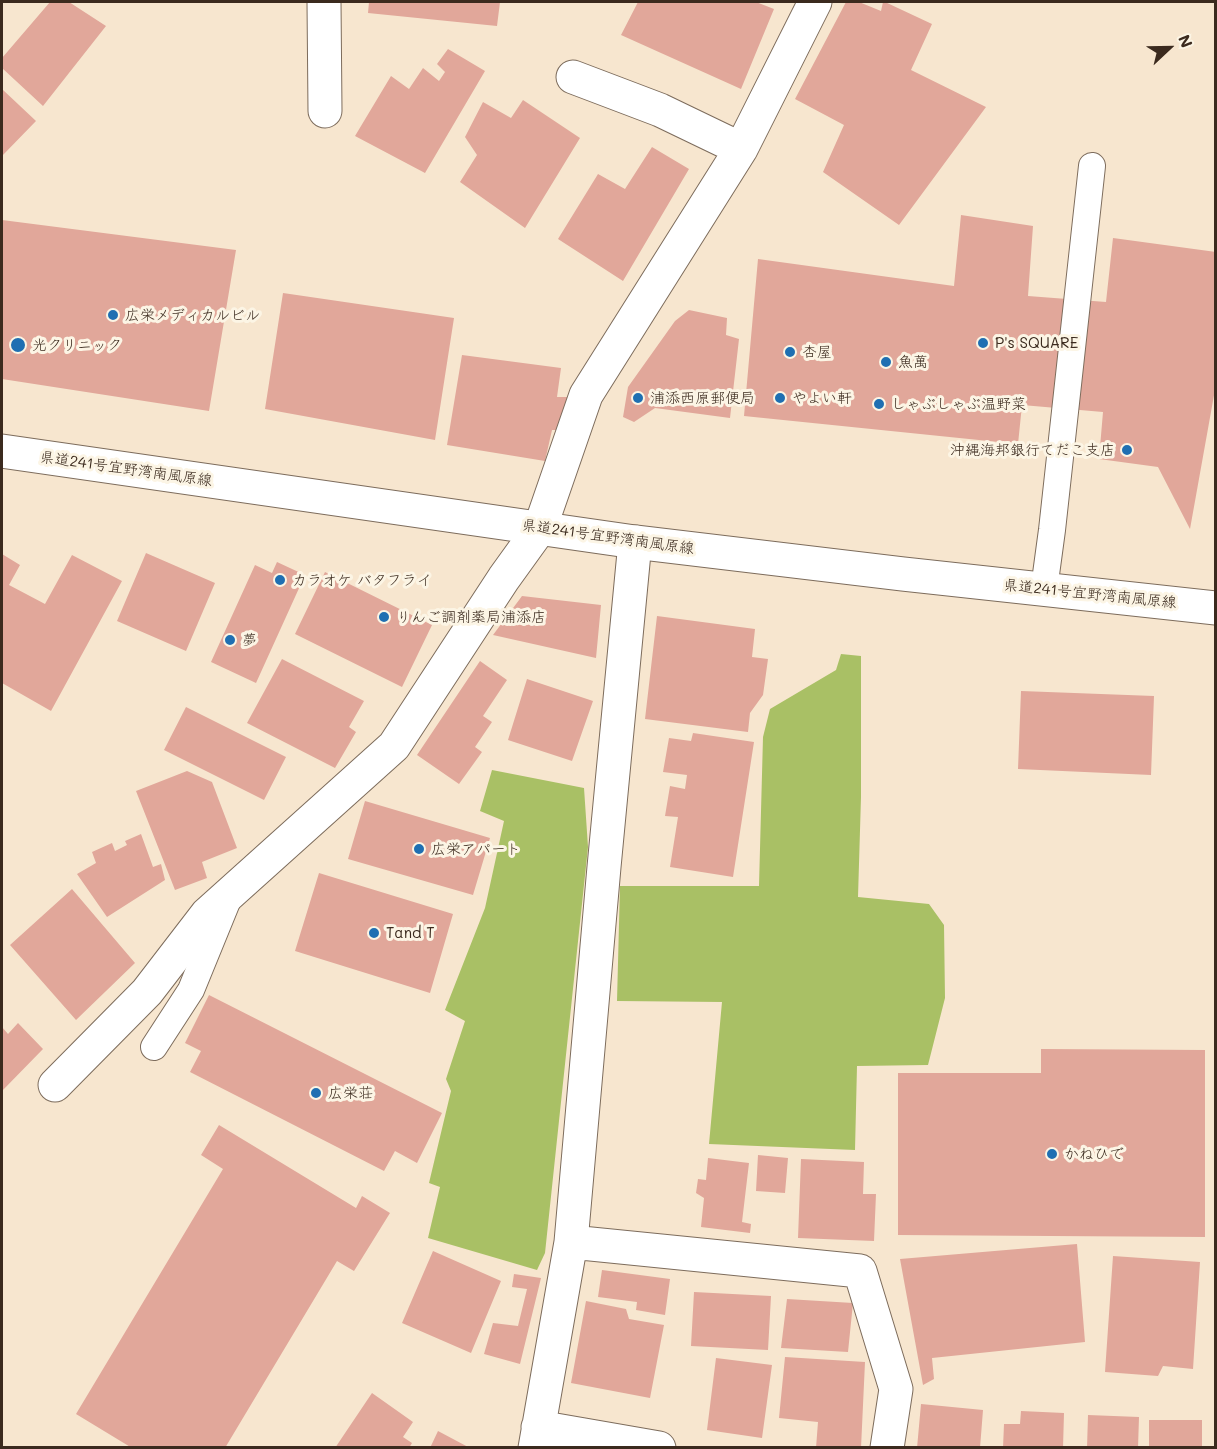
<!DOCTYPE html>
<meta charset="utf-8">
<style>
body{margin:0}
#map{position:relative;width:1217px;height:1449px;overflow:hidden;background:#f7e6cf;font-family:Mali,sans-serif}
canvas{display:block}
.frame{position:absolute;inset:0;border:3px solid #3b2a1e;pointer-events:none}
.north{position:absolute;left:1139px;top:18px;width:60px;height:60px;-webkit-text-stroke:4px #fcf5e5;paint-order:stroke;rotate:68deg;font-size:16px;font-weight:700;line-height:24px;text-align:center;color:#3b2a1e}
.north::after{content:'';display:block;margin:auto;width:21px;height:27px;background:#3b2a1e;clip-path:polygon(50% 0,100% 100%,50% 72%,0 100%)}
</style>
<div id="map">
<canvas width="1217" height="1449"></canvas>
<div class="frame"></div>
<div class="north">N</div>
</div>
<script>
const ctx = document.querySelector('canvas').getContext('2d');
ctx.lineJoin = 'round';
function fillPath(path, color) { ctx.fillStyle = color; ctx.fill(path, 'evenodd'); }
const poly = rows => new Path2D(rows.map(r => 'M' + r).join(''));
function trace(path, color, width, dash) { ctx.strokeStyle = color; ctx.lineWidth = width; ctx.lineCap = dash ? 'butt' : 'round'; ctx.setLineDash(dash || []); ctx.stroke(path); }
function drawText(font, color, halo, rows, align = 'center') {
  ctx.font = font + ' Mali,"Klee One",sans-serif'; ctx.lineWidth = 6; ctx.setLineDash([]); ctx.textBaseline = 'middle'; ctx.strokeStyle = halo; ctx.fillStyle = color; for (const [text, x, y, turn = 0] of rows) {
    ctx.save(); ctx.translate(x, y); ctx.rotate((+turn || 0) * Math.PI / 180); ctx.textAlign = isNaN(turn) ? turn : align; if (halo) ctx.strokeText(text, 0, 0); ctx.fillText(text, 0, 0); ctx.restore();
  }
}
fillPath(poly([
 [841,654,861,656,861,797,858,897,929,904,944,925,945,998,928,1065,857,1066,855,1150,709,1144,722,1002,617,1001,620,886,759,886,763,737,770,709,836,670],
 [492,770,584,788,588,847,545,1253,537,1270,428,1238,440,1187,429,1183,451,1091,446,1079,465,1021,445,1010,485,908,504,821,480,811]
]), '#a9c065');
fillPath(poly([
 [50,2,69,2,106,26,43,106,2,68,2,58],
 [369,2,500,2,497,26,368,13],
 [638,2,756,2,774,9,741,89,621,35],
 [846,2,859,2,881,11,883,2,885,2,932,24,911,70,986,107,899,225,823,172,844,125,795,99],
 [448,49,485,71,425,173,355,136,391,76,409,89,423,68,439,81,445,72,437,64],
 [2,89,36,121,2,156],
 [523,100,580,138,525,228,460,182,477,155,465,137,483,102,511,118],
 [652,147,689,169,623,281,558,239,598,174,625,189],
 [961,215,1033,226,1028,296,1106,302,1113,238,1216,252,1216,384,1190,529,1158,467,1099,459,1103,412,1022,405,1018,444,744,416,758,259,954,286],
 [2,220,236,250,209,411,2,379],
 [283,293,454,318,435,440,265,409],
 [689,310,727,318,726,335,739,339,730,418,655,408,634,422,623,417,628,387,675,321],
 [462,355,561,368,557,397,570,397,563,430,552,430,545,461,447,445],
 [146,553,215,583,186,651,117,621],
 [2,554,20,565,9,585,45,604,72,555,122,581,51,711,2,683],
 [277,562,305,575,256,683,211,662,255,565,272,573],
 [325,572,432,625,402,687,295,634],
 [522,596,601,605,596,658,493,635],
 [657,616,755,629,752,657,768,659,763,695,750,713,748,732,645,719],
 [282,659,364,701,349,727,356,732,335,768,247,723],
 [480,661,507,680,483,716,492,722,475,747,482,752,459,784,417,755],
 [527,679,593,701,572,761,508,740],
 [1021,691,1154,696,1151,775,1018,769],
 [186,707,286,757,264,800,164,750],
 [693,733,754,742,733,877,670,867,678,817,665,816,670,786,685,789,687,775,663,772,669,738,691,741],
 [187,771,212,782,237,848,202,862,207,878,175,890,136,791],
 [365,801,490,838,473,895,348,859],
 [141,834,153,867,161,864,165,880,107,917,77,874,96,863,92,852,112,843,115,851,127,845,125,841],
 [319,873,453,914,430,993,295,951],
 [72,889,135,963,76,1020,10,945],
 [209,995,442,1113,417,1163,395,1151,384,1171,190,1072,201,1051,185,1043],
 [18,1023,43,1049,2,1091,2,1027,8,1034],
 [1041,1049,1205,1050,1205,1237,898,1235,898,1073,1041,1073],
 [219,1125,356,1208,362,1196,390,1213,354,1271,337,1261,225,1448,132,1448,76,1414,223,1169,201,1155],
 [758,1155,788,1158,785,1193,756,1191],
 [708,1158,749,1163,742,1222,751,1224,750,1233,701,1227,704,1198,696,1193,698,1179,706,1180],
 [801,1159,864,1162,863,1194,876,1194,874,1241,798,1238],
 [1077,1244,1085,1342,932,1358,934,1379,923,1385,900,1259],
 [433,1251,501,1281,471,1353,402,1323],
 [1113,1256,1200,1262,1193,1369,1163,1366,1158,1376,1105,1372],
 [602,1270,670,1279,665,1315,636,1310,637,1302,598,1297],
 [514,1274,541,1278,520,1364,484,1354,493,1323,518,1326,527,1289,512,1287],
 [694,1292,771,1296,768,1350,691,1346],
 [787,1299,853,1303,848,1352,781,1348],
 [586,1301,626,1309,629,1319,664,1325,650,1398,571,1383],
 [785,1357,865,1362,861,1448,816,1448,818,1422,779,1418],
 [716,1358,772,1365,762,1438,707,1430],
 [372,1393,413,1422,403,1437,412,1443,409,1448,335,1448],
 [921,1404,983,1410,980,1448,917,1448],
 [1021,1411,1064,1413,1063,1448,1003,1448,1004,1424,1020,1424],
 [1088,1415,1139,1417,1138,1448,1087,1448],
 [1149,1420,1202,1420,1202,1448,1149,1448],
 [438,1431,470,1448,430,1448]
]), '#e1a79a');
const service = poly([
 [1044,589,1052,530,1092,166],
 [154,1047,191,990,229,897]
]);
const minor = poly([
 [324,2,325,111],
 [573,77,660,110,741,149],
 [55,1085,147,992,207,914,394,746,504,578,540,528,586,395,741,149,815,2],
 [571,1242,860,1271,896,1389,887,1448],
 [538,1427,659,1448],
 [535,1448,571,1242,604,867,635,542]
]);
const secondary = poly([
 [2,451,635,542,903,574,1216,608]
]);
trace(service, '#7d6c5c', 28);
trace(minor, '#7d6c5c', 35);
trace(secondary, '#7d6c5c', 35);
trace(service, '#fff', 26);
trace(minor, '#fff', 33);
trace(secondary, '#fff', 33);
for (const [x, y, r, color] of [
 [113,315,6,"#1f6fb2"],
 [983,343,6,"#1f6fb2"],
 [18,345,8,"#1f6fb2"],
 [790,352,6,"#1f6fb2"],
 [886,362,6,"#1f6fb2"],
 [638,398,6,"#1f6fb2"],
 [780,398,6,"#1f6fb2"],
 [879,404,6,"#1f6fb2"],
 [1127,450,6,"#1f6fb2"],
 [280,580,6,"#1f6fb2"],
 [384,617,6,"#1f6fb2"],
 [230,640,6,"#1f6fb2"],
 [419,849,6,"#1f6fb2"],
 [374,933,6,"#1f6fb2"],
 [316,1093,6,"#1f6fb2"],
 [1052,1154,6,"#1f6fb2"]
]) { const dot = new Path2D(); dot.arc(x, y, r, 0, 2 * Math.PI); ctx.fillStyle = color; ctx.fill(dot); trace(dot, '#fcf5e5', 2); }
drawText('15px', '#3b2a1e', '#fcf5e5', [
 ["広栄メディカルビル",125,315],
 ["P's SQUARE",995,343],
 ["光クリニック",32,345],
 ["杏屋",802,352],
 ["魚萬",898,362],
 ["浦添西原郵便局",650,398],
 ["やよい軒",792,398],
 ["しゃぶしゃぶ温野菜",891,404],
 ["沖縄海邦銀行てだこ支店",1115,450,"right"],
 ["カラオケ バタフライ",292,580],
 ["りんご調剤薬局浦添店",396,617],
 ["夢",242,640],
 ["広栄アパート",431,849],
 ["Tand T",386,933],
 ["広栄荘",328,1093],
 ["かねひで",1064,1154]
], 'left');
drawText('15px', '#3b2a1e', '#fcf5e5', [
 ["県道241号宜野湾南風原線",126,469,8],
 ["県道241号宜野湾南風原線",608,537,8],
 ["県道241号宜野湾南風原線",1090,594,6]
]);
</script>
